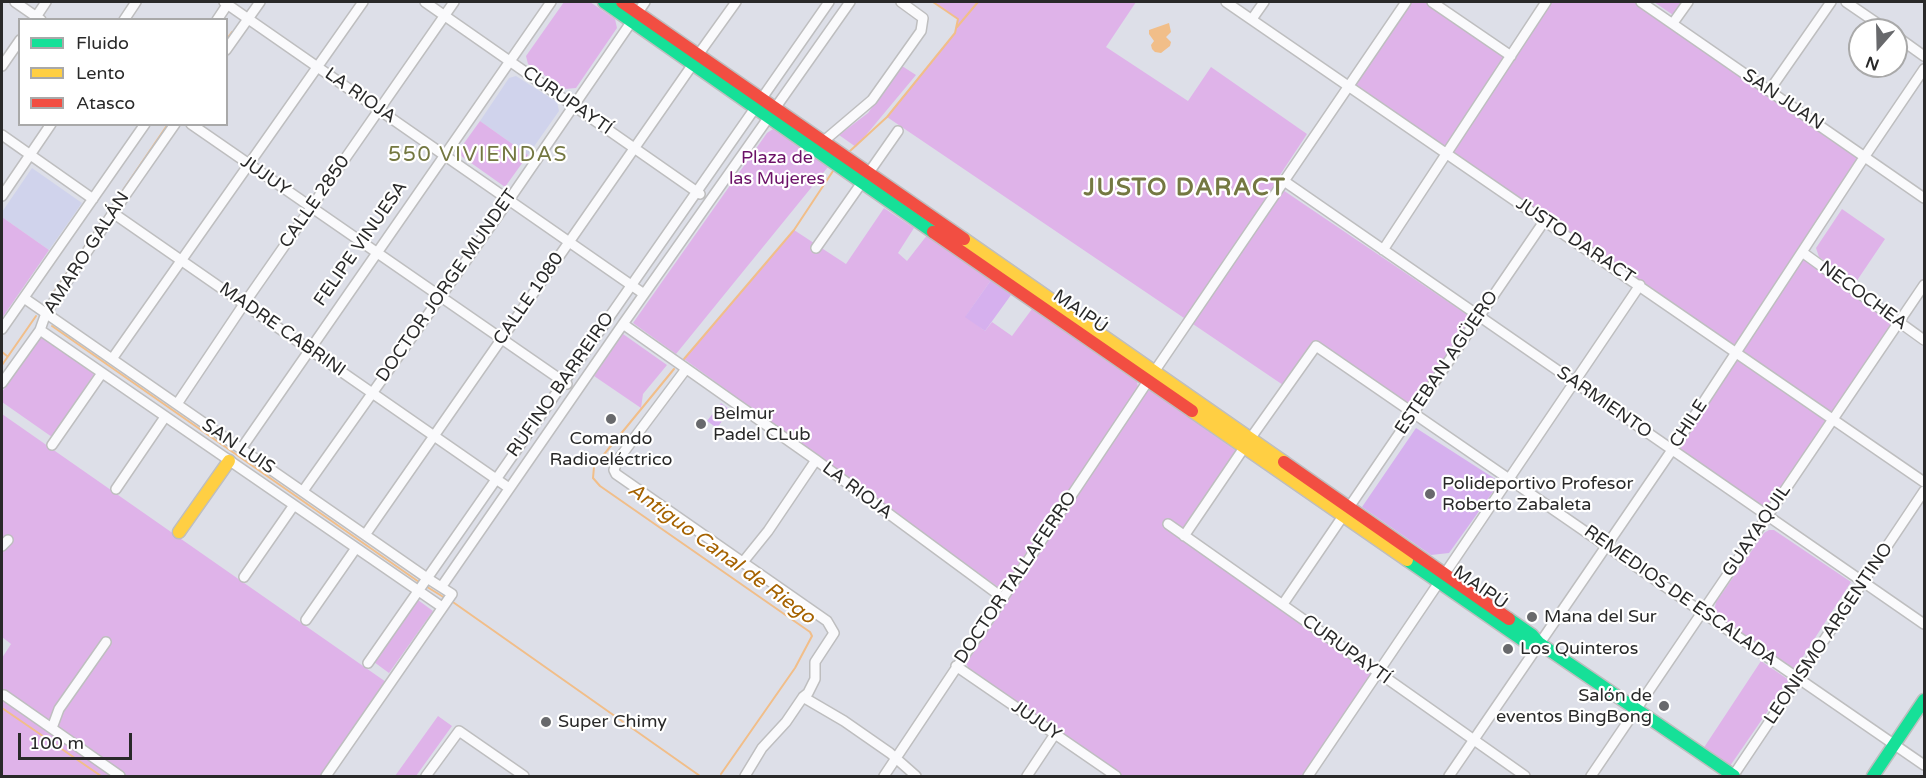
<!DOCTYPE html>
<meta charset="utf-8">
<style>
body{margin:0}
#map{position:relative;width:1926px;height:778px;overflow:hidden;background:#dddfe8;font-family:"Varela Round",sans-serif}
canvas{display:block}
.frame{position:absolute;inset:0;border:3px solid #292929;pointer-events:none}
.legend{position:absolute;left:18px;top:18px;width:210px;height:108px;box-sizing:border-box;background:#fff;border:2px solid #a9a9a9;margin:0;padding:8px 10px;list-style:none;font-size:18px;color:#292929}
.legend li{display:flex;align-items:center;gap:12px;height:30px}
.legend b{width:30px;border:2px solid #a9a9a9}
.north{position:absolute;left:1848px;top:18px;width:60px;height:60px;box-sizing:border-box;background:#fff;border:2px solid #a9a9a9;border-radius:50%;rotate:200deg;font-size:16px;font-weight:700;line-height:24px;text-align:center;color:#292929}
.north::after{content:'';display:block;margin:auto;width:21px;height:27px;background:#68696c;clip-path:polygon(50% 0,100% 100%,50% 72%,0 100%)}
.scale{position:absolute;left:18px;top:733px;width:114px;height:27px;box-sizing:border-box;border:3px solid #292929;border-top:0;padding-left:8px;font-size:18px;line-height:21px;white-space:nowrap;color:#292929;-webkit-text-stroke:4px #fff;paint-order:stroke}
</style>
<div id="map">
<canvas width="1926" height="778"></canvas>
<div class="frame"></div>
<ul class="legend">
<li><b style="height:8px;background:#16e098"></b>Fluido</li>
<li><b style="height:8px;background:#ffcf43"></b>Lento</li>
<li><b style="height:8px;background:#f24e42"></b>Atasco</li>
</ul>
<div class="north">N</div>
<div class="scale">100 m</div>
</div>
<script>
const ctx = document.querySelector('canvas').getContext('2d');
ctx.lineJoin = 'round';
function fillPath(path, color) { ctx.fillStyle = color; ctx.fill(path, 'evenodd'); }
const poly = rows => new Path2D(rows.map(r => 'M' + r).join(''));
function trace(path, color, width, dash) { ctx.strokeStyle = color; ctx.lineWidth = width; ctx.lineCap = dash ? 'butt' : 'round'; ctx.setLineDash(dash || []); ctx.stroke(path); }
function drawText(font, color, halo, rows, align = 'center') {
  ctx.font = font + ' "Varela Round",sans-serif'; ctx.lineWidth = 4.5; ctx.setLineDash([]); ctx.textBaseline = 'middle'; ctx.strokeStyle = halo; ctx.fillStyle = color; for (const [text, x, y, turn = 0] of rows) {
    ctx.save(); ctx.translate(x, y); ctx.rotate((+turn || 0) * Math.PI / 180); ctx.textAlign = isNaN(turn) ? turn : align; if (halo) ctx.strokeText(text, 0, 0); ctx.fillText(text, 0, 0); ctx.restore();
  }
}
fillPath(poly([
 [516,76,557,102,559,111,528,155,480,121,509,78],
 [32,168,82,203,49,250,2,217,2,212]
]), '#d0d3ec');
fillPath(poly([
 [564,2,590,2,615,19,617,28,576,88,565,89,528,64,526,56],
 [933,2,1136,2,1106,47,1188,101,1211,67,1307,134,1274,184,1472,318,1411,407,1316,346,1286,387,887,117,955,33,958,19],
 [1406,2,1432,2,1511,55,1546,2,1641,2,1865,156,1802,252,1899,322,1767,516,1672,450,1737,352,1349,86],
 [1654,2,1682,2,1673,15],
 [902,66,916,75,856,147,839,135,868,113],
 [480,121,528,155,505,187,457,153],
 [773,129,828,167,676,354,633,323,767,133],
 [884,208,914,228,898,253,907,261,928,234,991,280,966,316,985,331,992,322,1012,336,1032,309,1137,382,1138,388,1002,590,684,359,794,230,846,264],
 [1842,209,1885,239,1856,282,1819,257,1816,248],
 [2,217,49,250,2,318],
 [623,334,667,365,643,394,641,408,594,376],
 [41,336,94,374,52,437,2,402,2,392],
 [1147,391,1151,391,1238,452,1181,538,1373,674,1302,776,1122,776,969,669,966,663,967,659],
 [2,414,386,682,321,776,2,776,2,658,11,644,2,637],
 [1769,530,1774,530,1851,582,1795,669,1719,618,1714,611,1716,602,1764,533],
 [418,600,433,611,389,673,374,662],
 [1761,661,1789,680,1730,766,1703,749],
 [438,716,452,726,416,776,395,776]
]), '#dfb3e9');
fillPath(poly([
 [991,280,1011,295,985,331,965,317],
 [721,403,730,410,717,428,707,421],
 [1416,428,1500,482,1449,553,1431,555,1362,507]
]), '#d6b0ee');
fillPath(poly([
 [1169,23,1171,32,1166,37,1171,42,1170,46,1161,53,1155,52,1152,49,1151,45,1154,41,1149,34,1149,30]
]), '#f1be89');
trace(poly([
 [957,27,978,2],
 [226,40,232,32],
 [850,151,887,117,955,33,958,19,933,2],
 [117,199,168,124],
 [51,296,107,214],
 [52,326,419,582],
 [2,352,7,356],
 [684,359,794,230,833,171],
 [2,365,36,316],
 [674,369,601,458,594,467,593,478,600,486,810,632,812,636,795,668,721,774],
 [424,585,445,598],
 [450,600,700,776],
 [2,708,101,776]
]), '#f1be89', 2);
const street = poly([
 [15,2,41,20],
 [224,2,644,294],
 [425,2,700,194],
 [1226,2,1924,482],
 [1432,2,1511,56],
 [1641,2,1924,198],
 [1846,2,1887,30],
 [1252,19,1264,2],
 [34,20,46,2],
 [124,20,136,2],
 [217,20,229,2],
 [1673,23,1688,2],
 [1896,36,1924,56],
 [226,50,260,2],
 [698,55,736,2],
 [2,66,20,40],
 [1769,91,1831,2],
 [191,124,567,384],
 [2,135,93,199],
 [819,145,872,100,921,31,923,18,901,2],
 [1284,181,1924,624],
 [2,196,51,124],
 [113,213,509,488],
 [816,248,898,131],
 [1383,250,1546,2],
 [1802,252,1924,340],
 [24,298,427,578,452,594,326,776],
 [623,324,816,460,1003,598],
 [2,329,145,124],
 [40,330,442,607],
 [112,359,363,2],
 [686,369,617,461,614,470,616,474,827,621,834,633,815,662,815,679,808,693,803,697,786,722,762,748,745,776],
 [2,383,40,330,46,313,113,213,175,124],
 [177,404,244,304,454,2],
 [52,445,102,373],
 [241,449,551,2],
 [116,489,165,417],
 [303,491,509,200,645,2],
 [1168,524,1525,776],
 [365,535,693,64],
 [1184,536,1250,439,1316,346,1924,765],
 [2,546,8,540],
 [743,562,768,531,816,460],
 [244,577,294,505],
 [442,586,623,324,850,2],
 [1283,604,1545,220],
 [306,620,356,548],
 [368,663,829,2],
 [956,666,1116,776],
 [4,695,120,776],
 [803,697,844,721,890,753,916,776],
 [52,728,59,709,106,642],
 [426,776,459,731,524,776],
 [884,776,1154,372,1406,2],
 [1027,776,1055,734],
 [1308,776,1640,285],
 [1449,776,1672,450,1865,156,1924,69],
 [1591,776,1924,285],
 [1733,776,1924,491]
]);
const fast = poly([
 [604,2,933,232],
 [1407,560,1527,643,1539,643],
 [1509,619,1532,635,1539,643,1734,776],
 [1873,776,1924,700]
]);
const slow = poly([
 [964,239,1284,462],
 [1192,411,1407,560],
 [179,532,229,461]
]);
const jam = poly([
 [622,2,964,239],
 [933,232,1192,411],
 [1284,462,1509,619]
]);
trace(street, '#bebebf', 12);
trace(fast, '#bebebf', 15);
trace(slow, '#bebebf', 15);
trace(jam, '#bebebf', 15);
trace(street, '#fafafc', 9);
trace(fast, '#16e098', 12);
trace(slow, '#ffcf43', 12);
trace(jam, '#f24e42', 12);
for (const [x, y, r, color] of [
 [611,419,6,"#68696c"],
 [701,424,6,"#68696c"],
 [1430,494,6,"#68696c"],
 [1532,617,6,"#68696c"],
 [1508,649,6,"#68696c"],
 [1664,706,6,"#68696c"],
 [546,722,6,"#68696c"]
]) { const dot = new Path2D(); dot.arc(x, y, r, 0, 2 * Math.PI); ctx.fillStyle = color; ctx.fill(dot); trace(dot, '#fff', 2); }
drawText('18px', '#292929', '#fff', [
 ["LA RIOJA",360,96,35],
 ["SAN JUAN",1783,100,34],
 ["CURUPAYTÍ",567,101,35],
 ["JUJUY",265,176,35],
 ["CALLE 2850",315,202,-55],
 ["JUSTO DARACT",1575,241,34],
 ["FELIPE VINUESA",361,244,-55],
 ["AMARO GALÁN",87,253,-57],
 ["DOCTOR JORGE MUNDET",447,286,-55],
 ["NECOCHEA",1863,296,36],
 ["CALLE 1080",529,299,-55],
 ["MAIPÚ",1080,312,35],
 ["MADRE CABRINI",282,330,35],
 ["ESTEBAN AGÜERO",1447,363,-56],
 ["RUFINO BARREIRO",561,385,-55],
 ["SARMIENTO",1604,403,35],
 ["CHILE",1689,424,-57],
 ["SAN LUIS",238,447,34],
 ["LA RIOJA",857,491,37],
 ["GUAYAQUIL",1757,531,-56],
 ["DOCTOR TALLAFERRO",1016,578,-56],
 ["MAIPÚ",1480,588,35],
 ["REMEDIOS DE ESCALADA",1680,596,35],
 ["LEONISMO ARGENTINO",1829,634,-56],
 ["CURUPAYTÍ",1346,650,36],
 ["JUJUY",1036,721,35]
]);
drawText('18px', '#6c1268', '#fff', [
 ["Plaza de",777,158],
 ["las Mujeres",777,179]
]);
drawText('18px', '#292929', '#fff', [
 ["Belmur",713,414],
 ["Padel CLub",713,435],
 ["Comando",611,439,"center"],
 ["Radioeléctrico",611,460,"center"],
 ["Polideportivo Profesor",1442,484],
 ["Roberto Zabaleta",1442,505],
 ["Mana del Sur",1544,617],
 ["Los Quinteros",1520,649],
 ["Salón de",1652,696,"right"],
 ["eventos BingBong",1652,717,"right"],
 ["Super Chimy",558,722]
], 'left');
drawText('italic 20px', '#a56200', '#fff', [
 ["Antiguo Canal de Riego",721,554,36]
]);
ctx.letterSpacing = '1.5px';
drawText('21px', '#747842', '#fff', [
 ["550 VIVIENDAS",478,155]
]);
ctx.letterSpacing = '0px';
ctx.letterSpacing = '1.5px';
drawText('bold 24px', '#747842', '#fff', [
 ["JUSTO DARACT",1185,189]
]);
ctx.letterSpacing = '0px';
</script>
